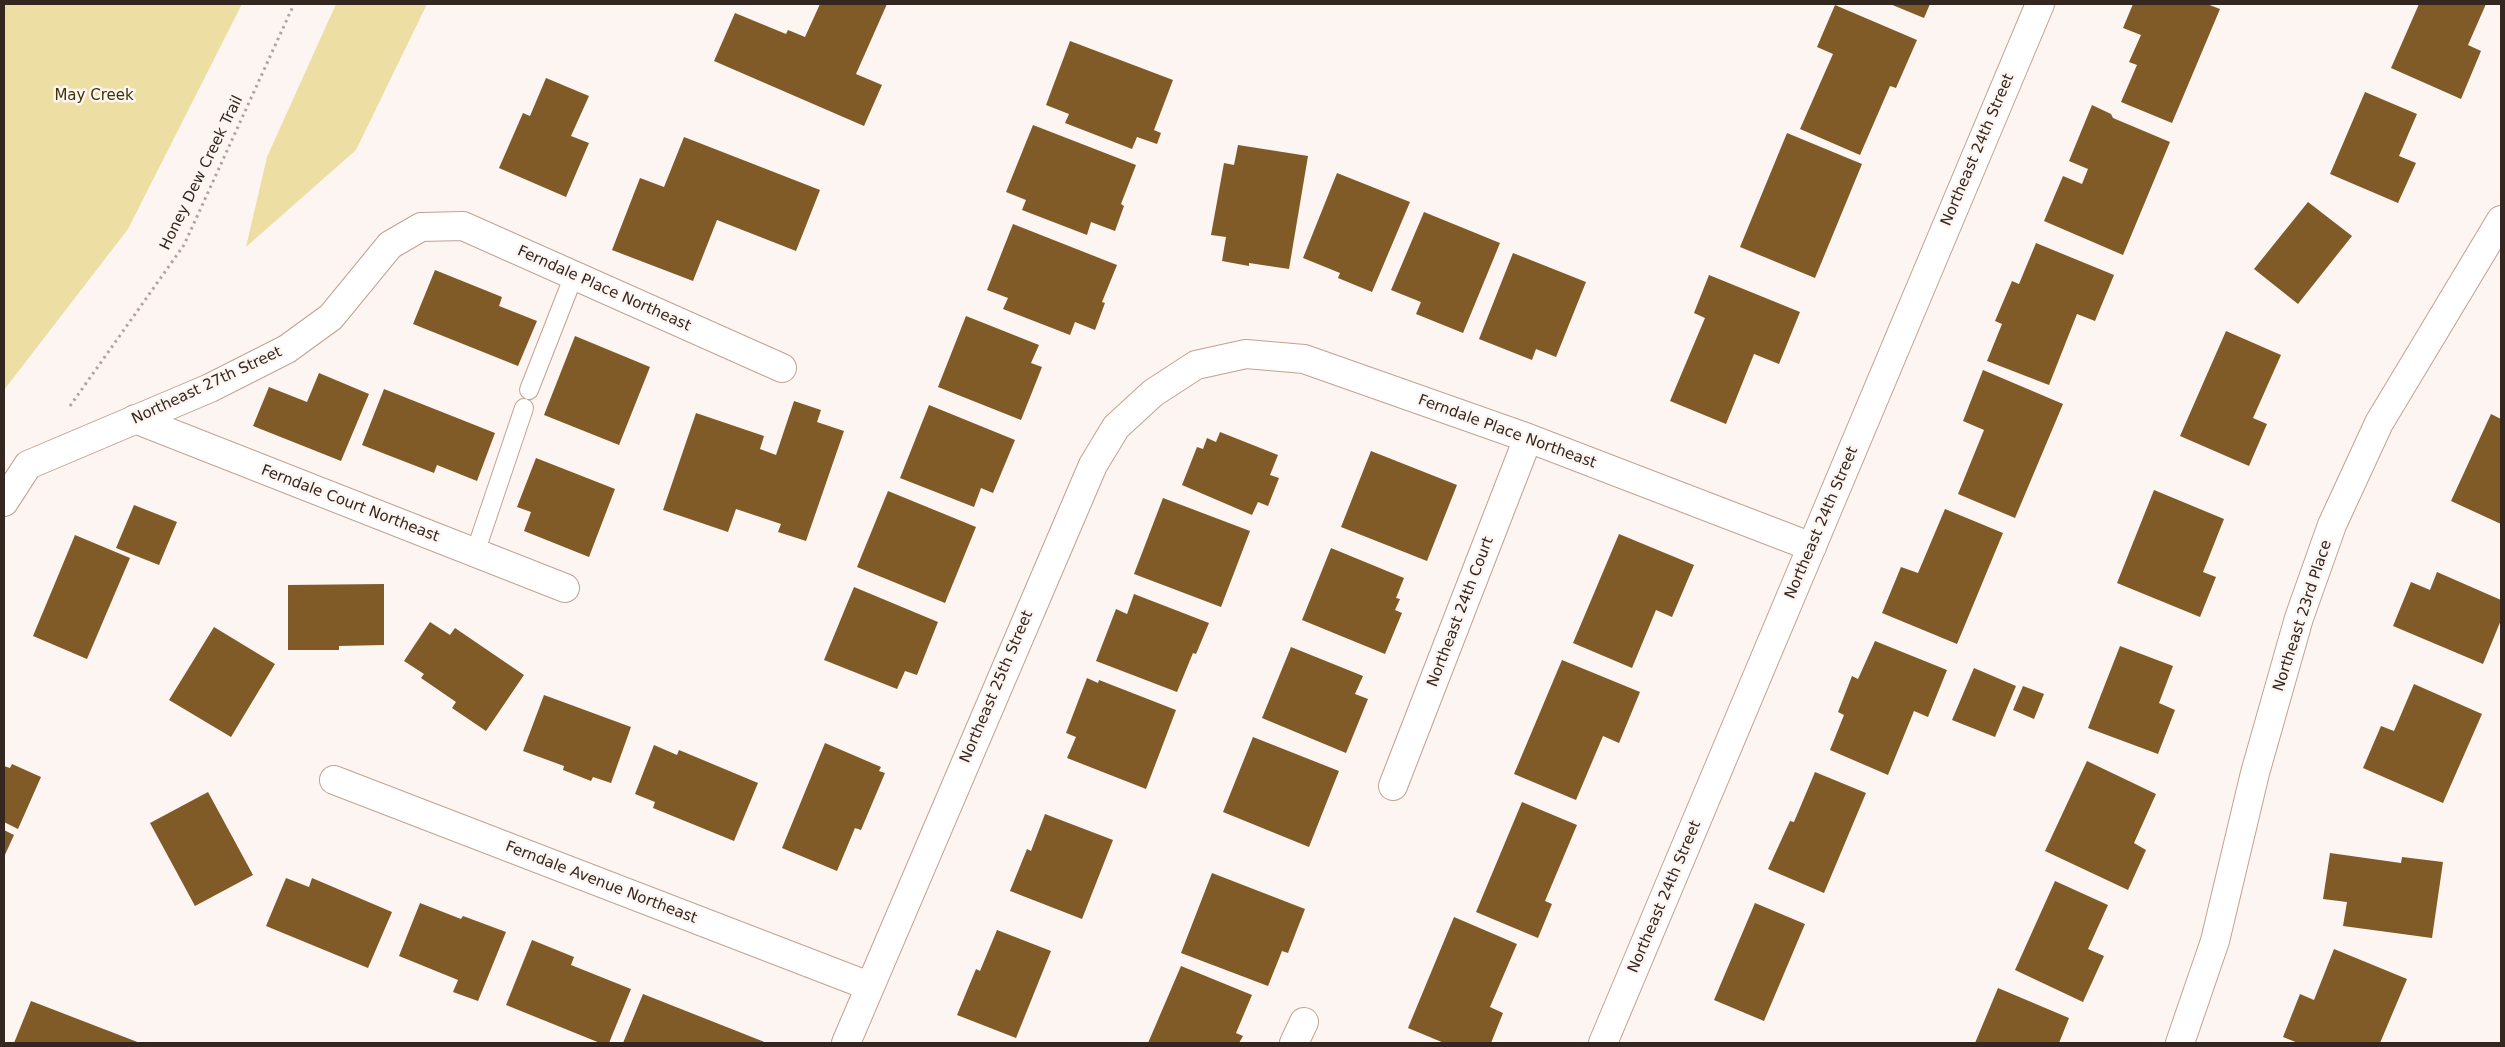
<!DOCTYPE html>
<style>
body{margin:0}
#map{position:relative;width:2505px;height:1047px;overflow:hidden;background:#fdf5f2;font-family:"DejaVu Sans",sans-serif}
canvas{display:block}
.frame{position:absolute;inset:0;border:5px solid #342720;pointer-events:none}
</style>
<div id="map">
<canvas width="2505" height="1047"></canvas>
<div class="frame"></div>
</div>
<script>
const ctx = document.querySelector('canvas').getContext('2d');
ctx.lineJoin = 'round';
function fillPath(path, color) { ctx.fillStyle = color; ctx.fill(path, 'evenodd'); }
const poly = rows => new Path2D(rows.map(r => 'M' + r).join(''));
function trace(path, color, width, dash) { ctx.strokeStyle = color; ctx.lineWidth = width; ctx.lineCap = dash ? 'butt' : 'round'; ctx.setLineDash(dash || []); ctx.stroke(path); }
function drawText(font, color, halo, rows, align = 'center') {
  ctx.font = font + ' "DejaVu Sans",sans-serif'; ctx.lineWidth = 5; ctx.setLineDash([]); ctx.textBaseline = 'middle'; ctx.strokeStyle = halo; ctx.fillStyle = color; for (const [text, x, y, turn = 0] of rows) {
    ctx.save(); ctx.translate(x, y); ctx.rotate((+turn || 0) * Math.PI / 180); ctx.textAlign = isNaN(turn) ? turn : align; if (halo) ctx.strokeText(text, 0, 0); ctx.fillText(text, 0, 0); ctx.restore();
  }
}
fillPath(poly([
 [4,4,242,4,128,229,4,390],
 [336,4,427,4,356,150,246,247,267,157]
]), '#eddea3');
fillPath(poly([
 [820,4,887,4,856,74,882,85,864,126,714,61,735,13,786,34,788,30,805,37],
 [1890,4,1930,4,1924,18],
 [2133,4,2207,4,2220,9,2172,123,2121,102,2137,65,2129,62,2141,35,2123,28],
 [2419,4,2486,4,2468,45,2481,51,2461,99,2391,68],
 [1835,5,1917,40,1896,88,1890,86,1860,155,1800,129,1833,54,1817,47],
 [1070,41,1173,80,1154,130,1161,133,1157,144,1137,137,1132,149,1065,123,1069,114,1046,105],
 [546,78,589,96,571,136,589,143,566,197,499,168,523,113,530,116],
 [2365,92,2417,114,2399,156,2416,163,2398,203,2330,174],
 [2092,105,2111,114,2113,118,2170,142,2123,255,2044,221,2063,176,2082,184,2088,169,2069,161],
 [1033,125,1136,165,1121,204,1124,206,1115,231,1091,222,1087,235,1022,210,1026,200,1006,192],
 [1787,133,1862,164,1815,278,1740,247],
 [684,137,820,190,796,251,717,220,693,281,612,250,640,178,664,187],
 [1238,145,1308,156,1289,269,1249,263,1249,266,1222,261,1226,237,1211,235,1224,163,1234,165],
 [1337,173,1410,202,1372,292,1338,278,1340,273,1303,258],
 [2308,202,2352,236,2298,304,2254,269],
 [1424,212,1500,243,1463,333,1416,314,1421,302,1391,290],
 [1013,224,1117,265,1102,302,1105,303,1095,330,1075,322,1070,335,1003,309,1008,298,987,290],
 [2036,243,2114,275,2095,321,2077,314,2049,385,1987,361,2002,324,1995,321,2012,281,2019,284],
 [1513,253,1586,282,1556,357,1536,349,1532,360,1479,339],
 [435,270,502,297,499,306,537,321,518,366,413,324],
 [1709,275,1800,312,1779,364,1754,354,1726,424,1670,401,1705,318,1694,313],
 [966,316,1039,345,1031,363,1042,367,1021,420,938,387],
 [2226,331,2281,355,2253,418,2267,424,2249,466,2180,436],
 [575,336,650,367,619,445,544,415],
 [1983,370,2063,404,2015,518,1958,494,1984,430,1963,421],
 [319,373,369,394,341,461,253,426,269,387,307,402],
 [384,389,495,433,477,481,437,465,434,473,362,445],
 [794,401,821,410,817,422,844,431,806,541,778,532,781,524,736,509,728,532,663,510,696,413,764,436,760,449,776,455],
 [929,405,1015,440,993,493,981,488,974,507,900,478],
 [2491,414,2501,419,2501,524,2451,501],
 [1220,432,1278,455,1270,475,1279,478,1268,506,1258,502,1252,515,1182,485,1197,447,1203,449,1207,438,1216,442],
 [1371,451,1457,485,1427,561,1341,527],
 [536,458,615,489,589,557,524,531,531,512,517,507],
 [2154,490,2224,519,2203,572,2216,577,2200,617,2117,583],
 [888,491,976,527,945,603,857,567],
 [1163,498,1250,531,1221,607,1134,574],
 [134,505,177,522,159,565,116,548],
 [1945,509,2003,533,1957,644,1882,613,1901,567,1918,573],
 [1619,534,1694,565,1672,617,1656,610,1632,668,1573,643],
 [75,535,130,558,87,659,33,636],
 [1331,548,1404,578,1396,598,1400,599,1395,610,1402,613,1385,654,1302,620],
 [2437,572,2501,600,2501,620,2483,664,2393,626,2411,582,2430,590],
 [384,584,384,645,339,646,339,650,288,650,288,585],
 [854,587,938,622,917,675,905,671,897,689,824,660],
 [1134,594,1209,623,1196,654,1193,653,1177,692,1096,661,1116,609,1127,614],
 [430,622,450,635,455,628,524,675,486,731,452,708,456,702,421,678,424,674,404,661],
 [214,627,275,664,231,737,169,700],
 [1875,641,1947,670,1928,717,1914,711,1888,775,1830,750,1844,715,1838,712,1852,676,1858,679],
 [2120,646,2173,666,2159,703,2175,710,2158,754,2088,728],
 [1291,647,1363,676,1355,694,1368,699,1346,753,1262,718],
 [1562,660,1640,692,1619,743,1603,736,1576,800,1514,774],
 [1974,668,2016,686,1995,737,1952,720],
 [1087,678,1098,683,1099,680,1176,710,1146,789,1067,758,1076,737,1066,733],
 [2414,684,2482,714,2443,803,2363,768,2381,726,2394,731],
 [2023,686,2044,694,2034,719,2013,710],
 [544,695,631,727,611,783,593,777,591,781,563,770,564,766,523,751],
 [1253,737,1339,771,1309,847,1223,812],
 [825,743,881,767,879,771,885,773,861,830,855,828,837,871,782,848],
 [654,745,677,755,679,750,758,783,734,841,653,808,655,802,635,794],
 [2087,761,2156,794,2134,843,2146,850,2128,890,2045,851],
 [12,764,41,777,18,829,4,822,4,766,10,768],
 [1815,772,1866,793,1824,893,1768,869,1790,821,1794,822],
 [208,792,253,875,195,906,150,823],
 [1522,802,1577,825,1545,901,1552,904,1538,938,1476,912],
 [1045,814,1113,840,1082,919,1010,891,1027,849,1031,851],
 [4,830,14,835,4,857],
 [2330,853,2401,863,2402,857,2443,862,2432,938,2343,926,2347,902,2323,899],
 [1212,873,1305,909,1288,953,1282,951,1268,986,1181,953],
 [286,878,309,887,312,878,392,912,368,968,266,926],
 [2055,881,2108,905,2088,949,2104,956,2083,1002,2015,970],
 [420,903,461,919,463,916,506,932,478,1001,453,992,458,980,399,956],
 [1755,903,1805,924,1764,1021,1714,1000],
 [1454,917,1517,944,1490,1007,1503,1013,1491,1043,1444,1043,1408,1028],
 [997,930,1051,951,1016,1038,957,1015,976,969,980,971],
 [532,940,574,957,571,965,631,989,609,1043,600,1043,506,1005],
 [2334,949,2407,979,2380,1043,2298,1043,2283,1037,2300,994,2314,1000],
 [1181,966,1252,995,1236,1033,1243,1036,1239,1043,1148,1043],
 [1998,988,2069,1018,2059,1043,1975,1043],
 [643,994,767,1043,623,1043],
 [31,1001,140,1043,14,1043]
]), '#805a27');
const lane = poly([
 [529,390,574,275],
 [475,553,524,408]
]);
const street = poly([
 [135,419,565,588],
 [4,502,28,465,210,388,287,349,331,317,390,245,421,227,463,226,782,368],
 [334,780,869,986],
 [1393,786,1528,438],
 [846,1043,1093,465,1116,427,1153,393,1196,365,1246,354,1304,359,1528,438,1812,547],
 [1294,1043,1304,1022],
 [1603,1043,2040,4],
 [2180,1043,2215,941,2255,773,2299,618,2332,525,2379,423,2501,220]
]);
trace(lane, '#c3a191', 20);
trace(street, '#c3a191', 30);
trace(poly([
 [70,406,184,245,294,4]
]), '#afa5a0', 3, [2.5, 4]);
trace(lane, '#fff', 18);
trace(street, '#fff', 28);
drawText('15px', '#3f3300', '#fdf5f2', [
 ["May Creek",94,96]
]);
drawText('15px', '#342720', '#fdf5f2', [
 ["Northeast 24th Street",1978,150,-67],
 ["Honey Dew Creek Trail",202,173,-64],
 ["Ferndale Place Northeast",604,289,24],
 ["Northeast 27th Street",207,386,-25],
 ["Ferndale Place Northeast",1507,432,20],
 ["Ferndale Court Northeast",350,504,21],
 ["Northeast 24th Street",1822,523,-67],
 ["Northeast 24th Court",1461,612,-69],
 ["Northeast 23rd Place",2303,616,-72],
 ["Northeast 25th Street",997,687,-67],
 ["Ferndale Avenue Northeast",601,883,21],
 ["Northeast 24th Street",1665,897,-67]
]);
</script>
